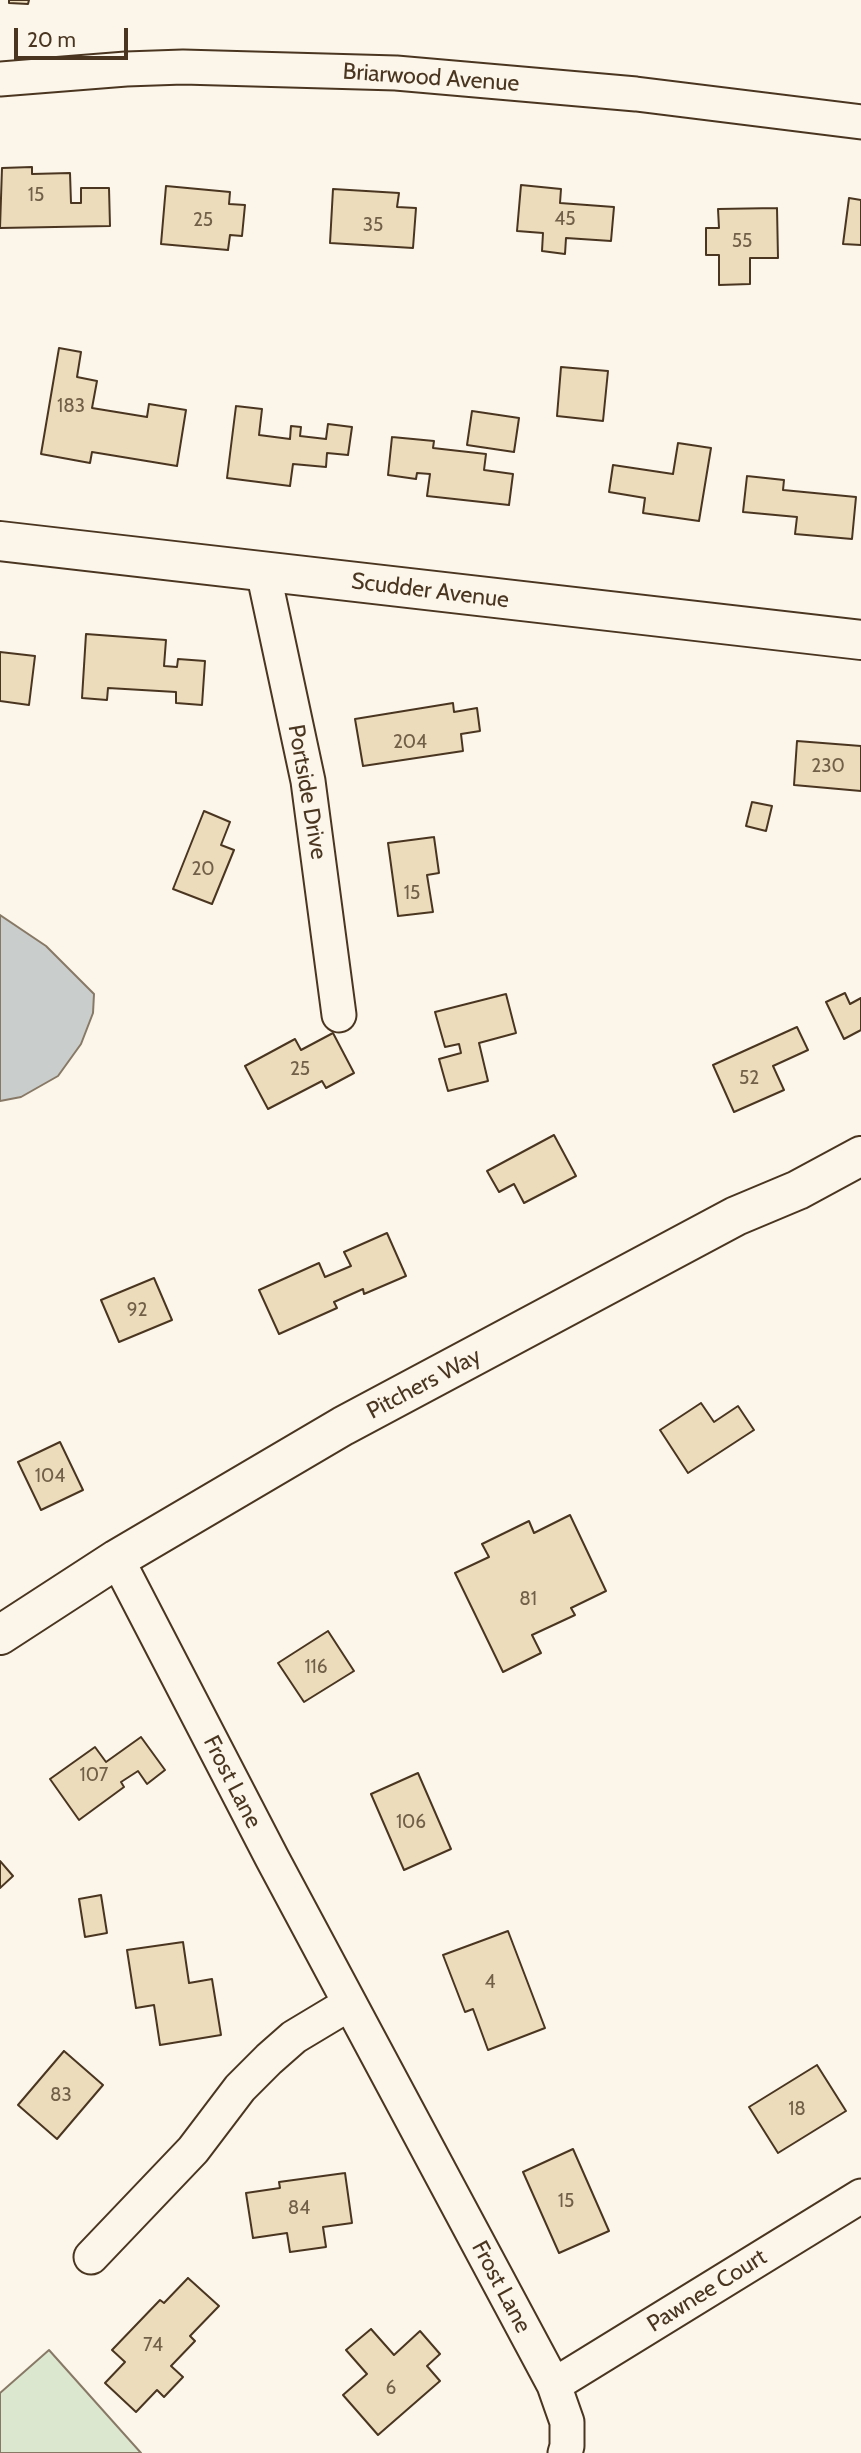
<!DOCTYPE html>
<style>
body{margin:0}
#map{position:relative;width:861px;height:2453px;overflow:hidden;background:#fbf6e9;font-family:Cabin,sans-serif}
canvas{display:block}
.scale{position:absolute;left:14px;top:28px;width:114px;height:32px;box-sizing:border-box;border:4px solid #4a3520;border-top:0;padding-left:9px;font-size:21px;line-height:24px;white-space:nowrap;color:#4a3520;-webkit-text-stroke:5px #fbf6e9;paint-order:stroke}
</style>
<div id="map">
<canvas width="861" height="2453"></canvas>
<div class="scale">20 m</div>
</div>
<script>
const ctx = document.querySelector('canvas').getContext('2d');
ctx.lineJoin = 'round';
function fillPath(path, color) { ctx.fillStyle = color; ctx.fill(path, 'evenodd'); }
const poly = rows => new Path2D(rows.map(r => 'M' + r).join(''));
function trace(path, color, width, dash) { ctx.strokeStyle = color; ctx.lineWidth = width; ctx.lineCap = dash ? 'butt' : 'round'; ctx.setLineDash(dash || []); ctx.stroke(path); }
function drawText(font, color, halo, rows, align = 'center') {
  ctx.font = font + ' Cabin,sans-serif'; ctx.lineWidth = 5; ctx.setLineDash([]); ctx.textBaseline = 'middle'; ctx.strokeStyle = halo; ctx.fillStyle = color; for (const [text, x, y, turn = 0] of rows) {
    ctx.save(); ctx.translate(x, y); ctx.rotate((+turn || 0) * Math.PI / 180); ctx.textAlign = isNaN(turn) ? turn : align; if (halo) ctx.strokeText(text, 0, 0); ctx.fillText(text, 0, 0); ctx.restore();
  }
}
const green = poly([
 [49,2350,141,2453,0,2453,0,2393,49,2350]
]);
fillPath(green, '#dce7d0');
trace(green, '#887966', 2);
const water = poly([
 [0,915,46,946,94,994,93,1013,81,1044,58,1076,21,1097,0,1101,0,915]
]);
fillPath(water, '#c9cecd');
trace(water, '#887966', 2);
const building = poly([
 [9,0,29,0,28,4,9,3,9,0],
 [32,167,32,174,70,173,71,203,81,203,81,188,109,188,110,226,0,228,2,168,32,167],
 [521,185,561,189,560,203,614,207,611,241,566,238,565,254,542,251,543,233,517,231,521,185],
 [166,186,230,192,229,204,245,205,242,236,230,235,228,250,161,244,166,186],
 [333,189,399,193,397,207,416,208,413,248,330,243,333,189],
 [849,198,861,200,861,245,843,244,849,198],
 [777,208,778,258,750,258,750,284,719,285,719,255,706,255,706,228,719,228,718,209,777,208],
 [59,348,81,352,77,377,97,381,92,408,147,417,149,404,186,410,177,466,92,452,90,463,41,454,59,348],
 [561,367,608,371,603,421,557,416,561,367],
 [236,406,262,409,259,435,290,439,291,426,301,427,300,436,326,439,328,424,352,427,348,455,327,453,326,467,293,464,290,486,227,478,236,406],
 [472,411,519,418,514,452,467,445,472,411],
 [392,437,434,441,433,448,486,454,484,470,513,474,509,505,427,496,430,474,417,473,416,479,388,475,392,437],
 [678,443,711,448,699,521,643,513,645,498,609,492,613,465,673,474,678,443],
 [747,476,784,480,783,490,856,497,852,539,795,534,797,517,743,512,747,476],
 [86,634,166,640,164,666,177,667,178,659,205,661,202,705,176,703,176,692,108,688,107,700,82,698,86,634],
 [0,652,35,656,29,705,0,701,0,652],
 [453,703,454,712,477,708,480,731,461,734,463,751,363,766,355,719,453,703],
 [797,741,861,746,861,791,794,785,797,741],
 [752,802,772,806,766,831,746,826,752,802],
 [204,811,230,822,221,845,234,850,212,904,173,889,204,811],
 [434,837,439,873,427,875,433,912,398,916,388,843,434,837],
 [845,993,850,1004,861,998,861,1030,844,1039,826,1002,845,993],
 [506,994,516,1033,479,1043,488,1081,448,1091,439,1059,461,1053,459,1044,445,1047,435,1012,506,994],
 [797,1027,808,1050,773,1066,784,1090,734,1112,713,1065,797,1027],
 [333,1033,354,1073,326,1088,322,1081,268,1109,245,1066,295,1039,301,1050,333,1033],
 [554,1135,576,1176,524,1203,514,1184,499,1192,487,1171,554,1135],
 [387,1233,406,1276,364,1294,363,1289,334,1302,337,1308,279,1334,259,1290,319,1263,325,1277,351,1266,344,1252,387,1233],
 [154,1278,172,1320,119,1342,101,1300,154,1278],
 [701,1403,714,1422,738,1406,754,1430,688,1473,660,1430,701,1403],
 [60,1442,83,1490,41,1510,18,1462,60,1442],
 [570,1515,606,1591,571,1608,575,1615,532,1635,541,1653,503,1672,455,1573,489,1557,482,1544,529,1521,534,1533,570,1515],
 [328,1631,354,1671,304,1702,278,1663,328,1631],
 [141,1737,165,1770,147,1784,138,1771,121,1782,124,1787,79,1820,50,1779,95,1747,106,1762,141,1737],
 [418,1773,451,1849,404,1870,371,1794,418,1773],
 [0,1861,13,1876,0,1888,0,1861],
 [101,1895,107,1933,85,1937,79,1899,101,1895],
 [508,1931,545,2028,488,2050,473,2009,465,2012,443,1955,508,1931],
 [183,1942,189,1983,212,1979,221,2035,160,2045,154,2005,136,2008,127,1950,183,1942],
 [64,2051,103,2085,57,2139,18,2105,64,2051],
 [817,2065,846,2111,778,2153,749,2107,817,2065],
 [573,2149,609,2231,559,2253,523,2172,573,2149],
 [345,2173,352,2223,323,2227,326,2247,290,2252,287,2233,253,2238,246,2193,280,2188,279,2182,345,2173],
 [188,2278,219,2306,190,2336,195,2341,171,2366,183,2377,164,2397,157,2390,136,2412,105,2383,125,2362,112,2350,160,2300,164,2303,188,2278],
 [371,2329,394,2355,420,2331,440,2354,427,2366,440,2381,378,2435,343,2395,367,2374,346,2350,371,2329]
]);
fillPath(building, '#ecdcbc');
trace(building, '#4a3520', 2);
const street = poly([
 [0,79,126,69,183,67,396,73,636,94,861,122],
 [263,571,308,781,339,1015],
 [117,1559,272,1858,554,2385,567,2422,567,2446,565,2453],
 [91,2257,193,2150,240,2088,269,2059,294,2037,349,2004],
 [554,2385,861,2196]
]);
const secondary = poly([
 [0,541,861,640],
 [0,1635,117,1559,343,1426,736,1216,798,1190,861,1156]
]);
trace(street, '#4a3520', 37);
trace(secondary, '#4a3520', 42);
trace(street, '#fbf6e9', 33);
trace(secondary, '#fbf6e9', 38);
drawText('19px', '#725f47', null, [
 ["15",36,195],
 ["45",565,219],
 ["25",203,220],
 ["35",373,225],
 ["55",742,241],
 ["183",71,406],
 ["204",410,742],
 ["230",828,766],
 ["20",203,869],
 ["15",412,893],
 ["25",300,1069],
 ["52",749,1078],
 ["92",137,1310],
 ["104",50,1476],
 ["81",528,1599],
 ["116",316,1667],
 ["107",94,1775],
 ["106",411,1822],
 ["4",490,1982],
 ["83",61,2095],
 ["18",797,2109],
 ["15",566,2201],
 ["84",299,2208],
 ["74",153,2345],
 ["6",391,2388]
]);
drawText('23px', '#4a3520', '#fbf6e9', [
 ["Briarwood Avenue",431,78,4],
 ["Scudder Avenue",430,591,7],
 ["Portside Drive",307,792,80],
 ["Pitchers Way",424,1384,-28],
 ["Frost Lane",232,1782,63],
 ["Frost Lane",501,2287,62],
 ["Pawnee Court",707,2291,-32]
]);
</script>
